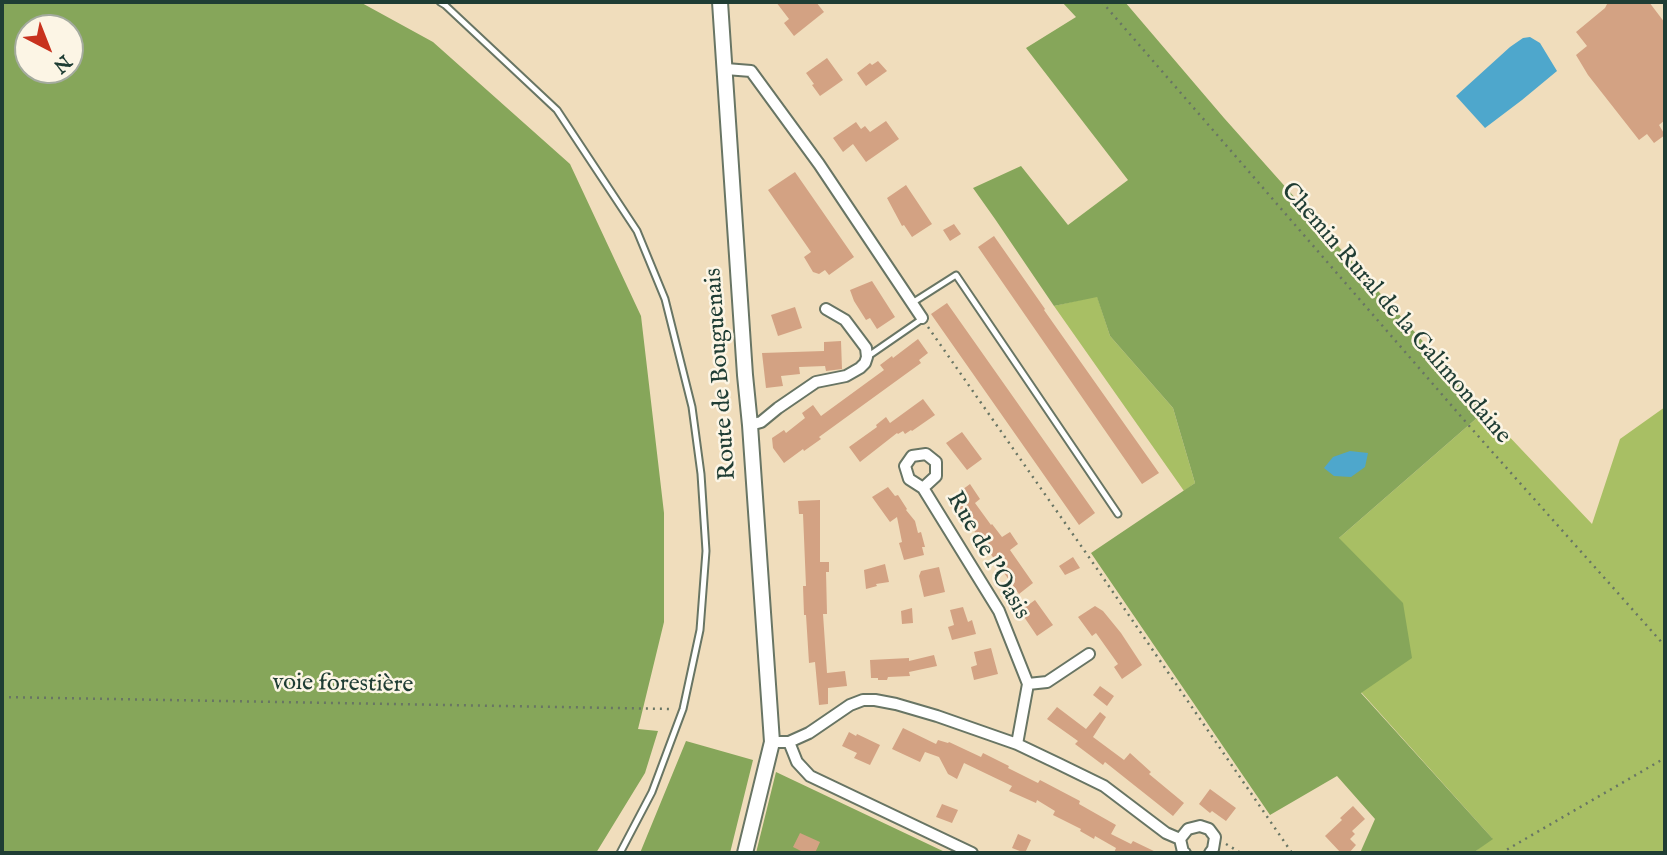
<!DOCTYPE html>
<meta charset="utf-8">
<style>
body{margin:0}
#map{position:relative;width:1667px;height:855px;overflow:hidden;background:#f0ddbc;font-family:"IM FELL English",serif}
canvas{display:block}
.frame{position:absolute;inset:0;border:4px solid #1f3d34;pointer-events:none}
.north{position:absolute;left:14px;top:14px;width:70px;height:70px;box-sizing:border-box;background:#fcf5e5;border:2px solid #a4ab9e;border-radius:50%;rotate:138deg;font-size:19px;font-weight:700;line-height:28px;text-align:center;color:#1f3d34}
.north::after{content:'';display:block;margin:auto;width:24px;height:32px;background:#c8321e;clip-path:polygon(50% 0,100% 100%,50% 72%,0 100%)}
</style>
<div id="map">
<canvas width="1667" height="855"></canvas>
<div class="frame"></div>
<div class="north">N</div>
</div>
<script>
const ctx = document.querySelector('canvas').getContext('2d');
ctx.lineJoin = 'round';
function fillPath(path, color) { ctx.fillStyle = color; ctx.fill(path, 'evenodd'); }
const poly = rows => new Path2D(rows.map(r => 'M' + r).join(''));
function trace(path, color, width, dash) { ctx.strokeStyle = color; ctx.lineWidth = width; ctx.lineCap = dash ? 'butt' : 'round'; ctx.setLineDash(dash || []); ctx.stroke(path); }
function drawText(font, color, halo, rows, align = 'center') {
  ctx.font = font + ' "IM FELL English",serif'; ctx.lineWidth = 5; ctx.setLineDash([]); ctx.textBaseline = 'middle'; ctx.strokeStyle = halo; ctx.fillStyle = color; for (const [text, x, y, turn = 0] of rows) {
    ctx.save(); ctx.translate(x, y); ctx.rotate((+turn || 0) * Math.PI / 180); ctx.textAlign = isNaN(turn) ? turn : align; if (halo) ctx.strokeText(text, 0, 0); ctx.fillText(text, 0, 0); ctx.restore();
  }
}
fillPath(poly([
 [1097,296,1110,336,1173,408,1195,483,1184,491,1054,306],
 [1665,407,1665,853,1473,853,1492,838,1361,692,1339,538,1485,411,1592,524,1620,439]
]), '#a8bf64');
fillPath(poly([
 [2,2,360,2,433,42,570,164,641,316,664,513,664,622,638,729,658,731,645,773,596,853,2,853],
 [28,28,70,28,70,70,28,70],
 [1062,2,1125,2,1224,118,1485,411,1339,538,1403,603,1412,658,1361,693,1493,839,1473,853,1360,853,1375,819,1337,776,1270,815,1091,553,1195,483,1173,408,1110,336,1097,297,1054,306,995,219,973,188,1021,166,1068,225,1128,180,1026,48,1076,17],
 [686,741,753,760,730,853,640,853],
 [776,772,947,853,756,853]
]), '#86a65a');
fillPath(poly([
 [1530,37,1540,43,1557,71,1522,100,1485,128,1456,96,1510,47,1523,38],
 [1350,451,1368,453,1365,467,1351,477,1334,476,1324,468,1333,457]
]), '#4ea7cc');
fillPath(poly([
 [776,2,816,2,824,12,794,36,784,23,789,19],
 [1608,2,1649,2,1665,23,1665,120,1659,125,1665,135,1654,143,1647,134,1639,140,1588,75,1576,55,1587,46,1576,32,1605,8],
 [827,58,843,80,820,96,812,85,814,84,806,73],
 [878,61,887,71,866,86,857,73,870,63,872,65],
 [886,121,899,139,866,162,853,144,843,152,833,138,856,122,861,129,865,126,870,132],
 [795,172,854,257,829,275,825,270,819,274,813,272,804,257,811,252,768,190],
 [906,185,932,224,912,237,904,225,902,226,887,198],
 [954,224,961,234,950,241,943,230],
 [994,236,1045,309,1044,310,1159,473,1142,484,978,247],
 [872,281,895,317,877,329,870,318,866,320,854,301,850,290],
 [947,303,1095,513,1079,525,931,314],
 [795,307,802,328,778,336,771,315],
 [918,339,928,353,919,360,921,363,819,437,821,439,804,451,803,449,784,463,773,448,772,438,784,430,786,433,805,418,802,413,813,405,821,416,884,370,880,365,892,356,893,358],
 [841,341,842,369,826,371,825,366,799,367,800,374,781,376,783,386,766,388,762,353,824,351,824,342],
 [923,399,935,415,912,431,911,430,905,434,903,431,898,434,897,433,860,462,849,447,877,427,876,425,886,417,890,423],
 [962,432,982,459,967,470,946,443],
 [970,484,980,499,975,503,991,525,992,524,1002,537,1010,532,1018,544,1010,550,1033,583,1019,594,951,498],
 [888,487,895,496,898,495,907,509,906,510,915,521,918,533,921,532,925,547,922,547,924,555,904,560,899,543,902,542,897,517,890,522,872,497],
 [820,500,820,562,829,562,829,572,826,572,827,614,823,614,827,673,845,671,847,686,828,688,828,704,819,705,815,662,809,663,806,615,804,615,803,586,806,586,803,514,799,514,798,501],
 [1073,557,1080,568,1065,575,1059,566],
 [885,564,889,582,876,584,877,586,866,589,864,570],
 [939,567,945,592,924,597,919,576,921,571],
 [1035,600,1053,625,1037,636,1020,611],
 [1095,606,1103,611,1121,633,1142,665,1122,679,1114,667,1118,664,1096,633,1092,636,1078,617],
 [963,607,968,622,972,620,976,634,952,640,948,627,954,625,950,610],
 [912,608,913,623,902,624,901,611],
 [991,648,998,674,974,680,971,667,977,665,974,652],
 [934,655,937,666,909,672,910,676,888,677,887,680,878,680,878,678,871,678,870,660,909,658,909,661],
 [1100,686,1114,696,1107,706,1093,695],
 [1057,707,1086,729,1100,712,1106,717,1093,737,1124,760,1130,753,1151,772,1149,774,1184,803,1173,816,1105,762,1103,765,1075,744,1078,741,1047,719],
 [903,728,936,744,938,740,948,743,949,742,981,757,983,753,1009,766,1008,768,1038,783,1040,780,1080,801,1079,804,1116,825,1111,834,1131,844,1133,841,1158,853,1114,853,1116,848,1095,836,1094,839,1080,831,1081,829,1053,815,1055,811,1037,800,1036,803,1009,791,1012,786,964,763,957,779,948,774,939,757,925,752,920,762,892,749],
 [849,732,856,736,857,734,880,745,870,765,854,758,857,753,842,746],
 [1210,789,1236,808,1226,821,1212,811,1210,813,1199,804],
 [942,804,958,810,952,823,936,817],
 [1353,806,1365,819,1352,831,1355,834,1350,839,1356,845,1349,853,1341,853,1325,836,1342,820,1340,818],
 [800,833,820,842,815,853,805,853,793,847],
 [1018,834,1031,840,1025,853,1012,848]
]), '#d3a283');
const service = poly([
 [440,2,445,5,557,110,637,231,665,299,692,407,701,474,706,551,700,630,683,709,652,792,620,853],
 [912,303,956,275,1118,514],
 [867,357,922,319]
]);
const minor = poly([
 [726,69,751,71,819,164,922,318],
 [750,425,761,422,778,408,816,382,846,376,860,368,865,363,867,357,866,348,845,320,826,309],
 [923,488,936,476,936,462,926,454,912,456,905,466,909,479,923,488,999,611,1028,684,1017,744],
 [1028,684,1047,682,1089,654],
 [772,742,789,742,809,733,850,705,863,700,875,700,896,704,937,716,1017,744,1059,764,1104,786,1166,833,1180,839],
 [789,742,797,762,810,776,972,853],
 [1180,839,1188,829,1200,826,1209,829,1215,837,1213,849,1210,853],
 [1180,839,1183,852,1185,853]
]);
const tertiary = poly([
 [720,2,745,375,750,425,772,742,745,853]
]);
trace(service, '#687564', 9);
trace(minor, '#687564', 14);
trace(tertiary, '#687564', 18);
trace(poly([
 [1102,2,1471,428,1665,646],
 [928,327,1093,563,1292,853],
 [2,697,673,709],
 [1226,844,1241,853],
 [1501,853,1665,758]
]), '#687564', 2.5, [2, 5]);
trace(service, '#fff', 5);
trace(minor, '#fff', 10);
trace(tertiary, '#fff', 14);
drawText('24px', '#1f3d34', '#fcf5e5', [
 ["Chemin Rural de la Galimondaine",1395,314,49],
 ["Route de Bouguenais",722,374,-94],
 ["Rue de l'Oasis",987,556,60],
 ["voie forestière",343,685,1]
]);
</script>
